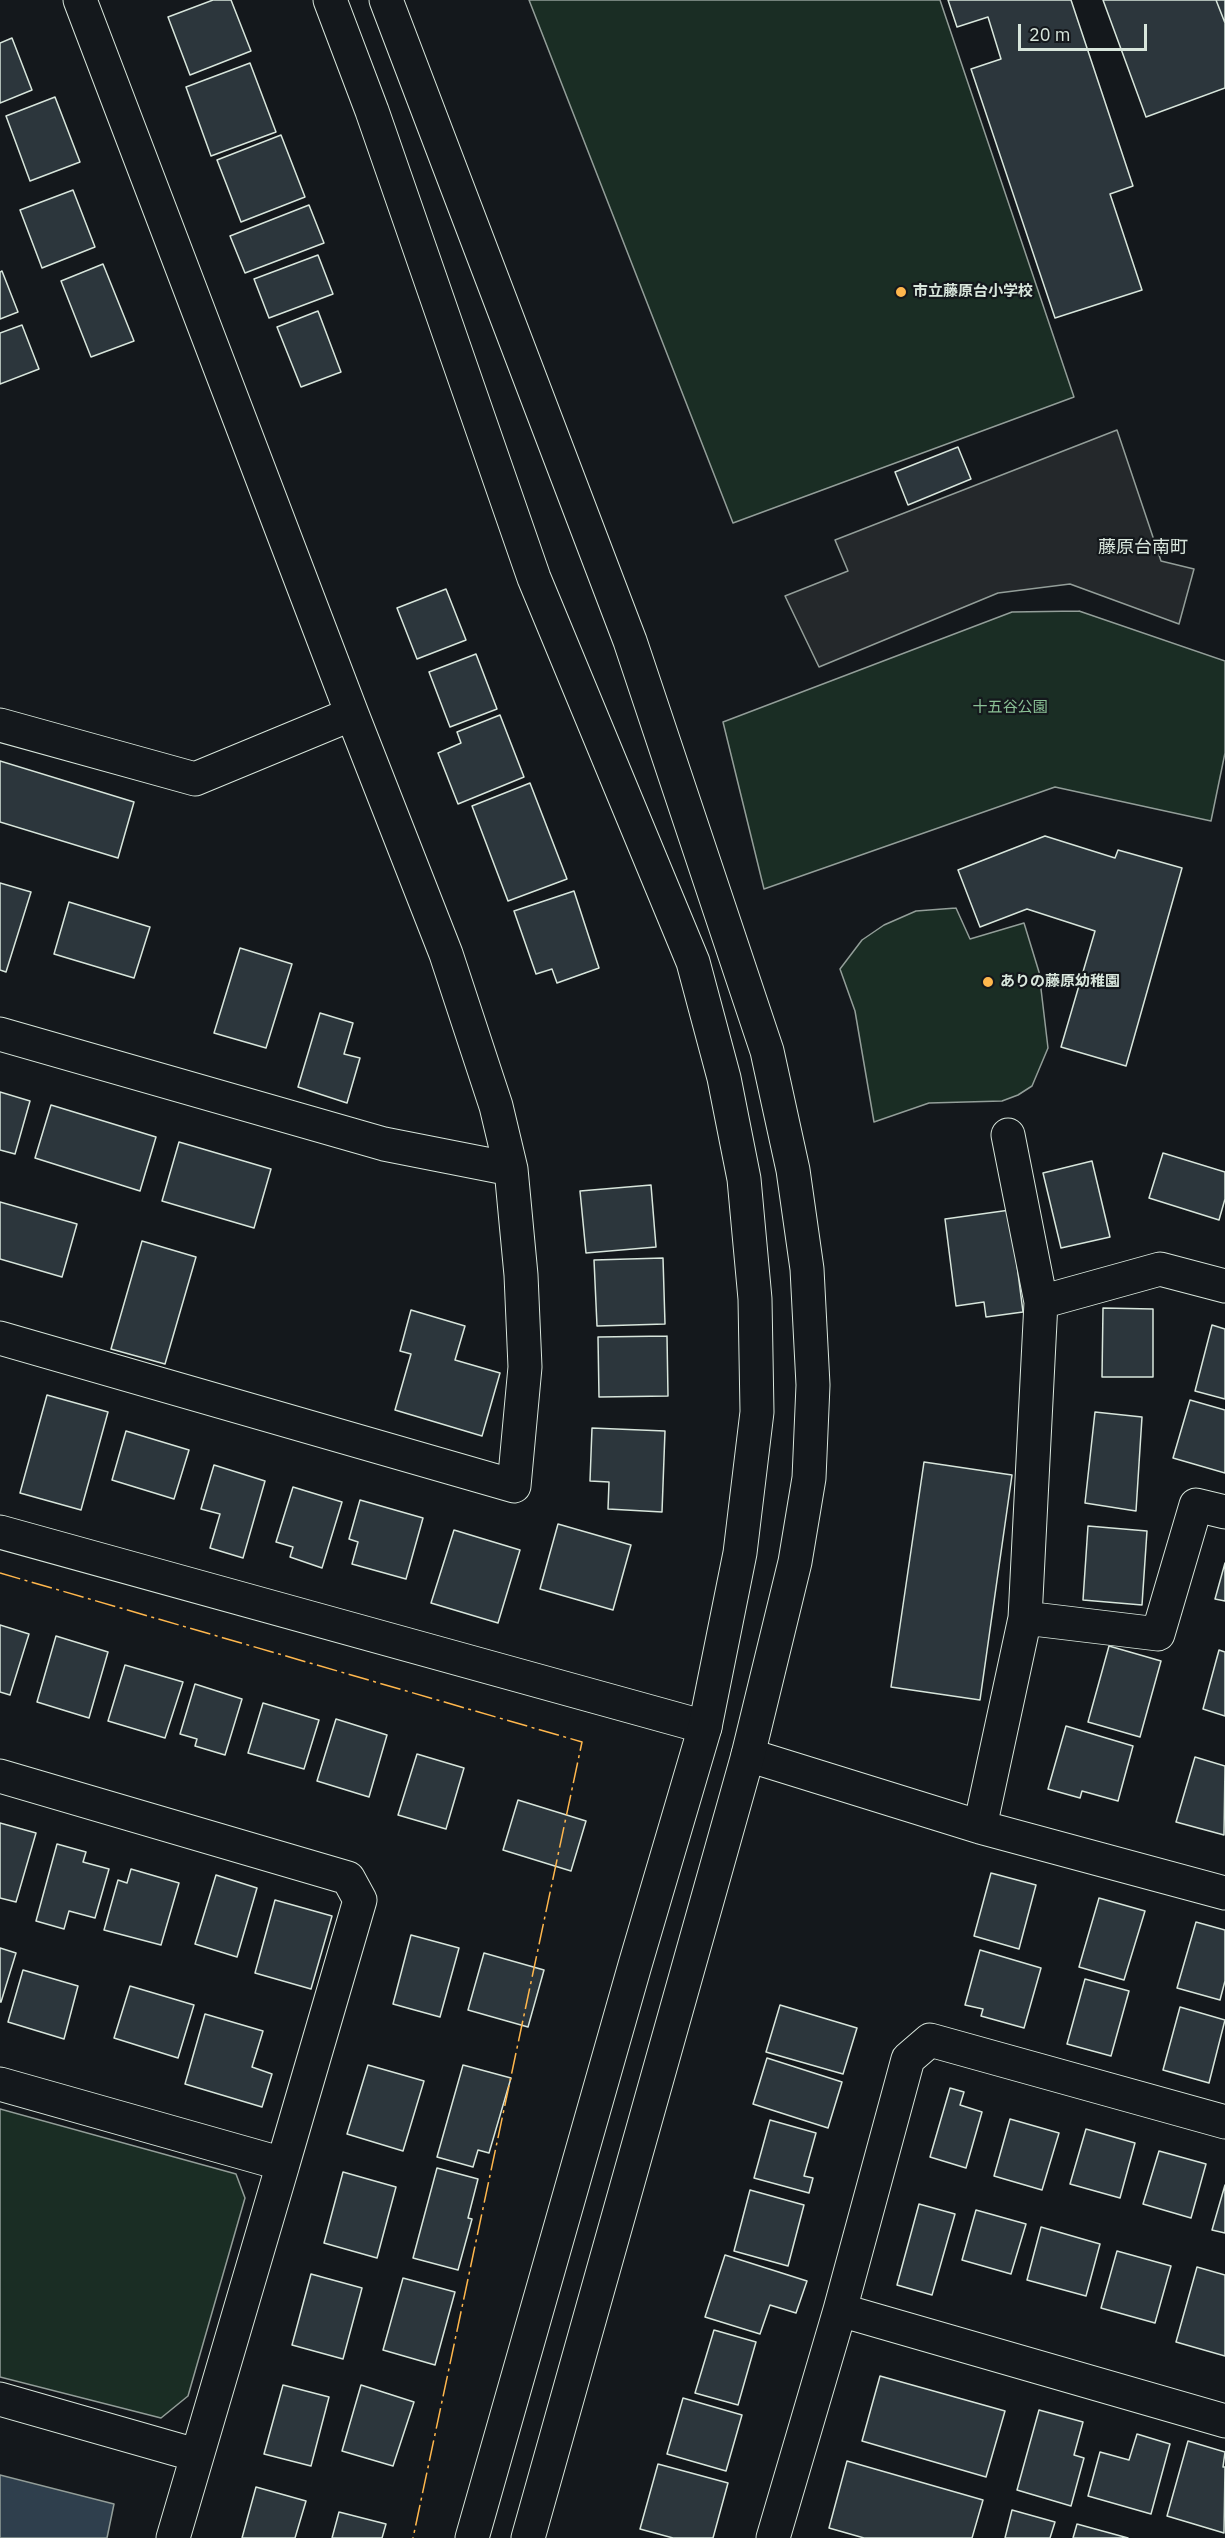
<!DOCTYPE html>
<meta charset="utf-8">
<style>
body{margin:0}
#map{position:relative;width:1225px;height:2538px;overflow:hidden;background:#14181c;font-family:"IBM Plex Sans",sans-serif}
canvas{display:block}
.scale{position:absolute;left:1018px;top:24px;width:129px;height:27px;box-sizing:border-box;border:3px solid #d8e6dc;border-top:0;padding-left:8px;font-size:18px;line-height:21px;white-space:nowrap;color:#d8e6dc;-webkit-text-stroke:4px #14181c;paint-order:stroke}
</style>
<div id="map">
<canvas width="1225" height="2538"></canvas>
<div class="scale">20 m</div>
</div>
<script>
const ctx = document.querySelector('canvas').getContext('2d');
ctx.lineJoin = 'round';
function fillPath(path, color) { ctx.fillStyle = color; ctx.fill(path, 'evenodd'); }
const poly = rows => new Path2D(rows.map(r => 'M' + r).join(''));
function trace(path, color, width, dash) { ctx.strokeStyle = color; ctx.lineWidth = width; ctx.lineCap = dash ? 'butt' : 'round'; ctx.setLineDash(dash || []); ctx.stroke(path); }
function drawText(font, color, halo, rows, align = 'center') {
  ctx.font = font + ' "IBM Plex Sans","Noto Sans JP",sans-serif'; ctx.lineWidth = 4.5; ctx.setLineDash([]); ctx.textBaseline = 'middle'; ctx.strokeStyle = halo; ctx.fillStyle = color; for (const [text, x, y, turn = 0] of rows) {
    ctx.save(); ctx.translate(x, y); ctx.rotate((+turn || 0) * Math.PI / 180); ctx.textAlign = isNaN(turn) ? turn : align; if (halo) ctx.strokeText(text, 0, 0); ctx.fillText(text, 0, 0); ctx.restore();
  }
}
const green = poly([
 [529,0,940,0,1074,397,733,523,529,0],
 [1079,611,1225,661,1225,753,1211,821,1055,787,764,889,723,722,1012,612,1079,611],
 [956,908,970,939,1024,923,1039,972,1048,1048,1032,1086,1018,1095,1002,1101,929,1103,874,1122,855,1011,840,969,862,940,884,925,916,911,956,908],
 [0,2109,236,2174,245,2198,188,2396,161,2418,0,2377,0,2109]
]);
fillPath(green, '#1a2d24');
trace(green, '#939e99', 1.5);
const parking = poly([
 [1117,430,1161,561,1194,569,1179,624,1070,584,998,593,819,667,785,596,848,571,835,540,1117,430]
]);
fillPath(parking, '#24282b');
trace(parking, '#939e99', 1.5);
const water = poly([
 [0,2475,114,2504,107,2538,0,2538,0,2475]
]);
fillPath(water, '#2f3f4d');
trace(water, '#939e99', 1.5);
const building = poly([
 [213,0,231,0,251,51,190,75,168,17,213,0],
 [948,0,1071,0,1133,186,1110,194,1142,290,1055,318,971,69,1001,59,988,17,957,27,948,0],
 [1103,0,1216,0,1225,23,1225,88,1146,117,1103,0],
 [1216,0,1225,0,1225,23,1216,0],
 [12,38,32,90,0,103,0,43,12,38],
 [250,63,276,132,211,156,186,87,250,63],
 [55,97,80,162,30,181,6,116,55,97],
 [281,135,305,197,241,222,217,160,281,135],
 [73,190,95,247,42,268,20,210,73,190],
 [309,205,324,243,245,273,230,236,309,205],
 [318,255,333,294,269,318,254,279,318,255],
 [103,264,134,341,91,357,61,281,103,264],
 [2,271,18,312,0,319,0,272,2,271],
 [318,311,341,372,301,387,277,327,318,311],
 [22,325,39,369,0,384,0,333,22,325],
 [958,447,971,479,908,505,895,472,958,447],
 [446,589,466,640,417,659,397,608,446,589],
 [476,654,497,709,450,727,429,672,476,654],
 [500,715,524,777,458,804,438,753,461,743,457,732,500,715],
 [0,761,134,802,118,858,0,822,0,761],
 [530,783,567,879,508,901,472,806,530,783],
 [1045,836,1115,858,1118,850,1182,868,1126,1066,1061,1047,1095,931,1027,909,980,927,958,870,1045,836],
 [0,883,31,892,6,972,0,970,0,883],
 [574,891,599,968,557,983,552,969,536,974,514,911,574,891],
 [69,902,150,927,134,978,54,954,69,902],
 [240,948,292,964,266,1048,214,1033,240,948],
 [320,1013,353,1023,344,1054,360,1058,347,1103,298,1087,320,1013],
 [0,1092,30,1101,15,1154,0,1150,0,1092],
 [51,1105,156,1137,140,1191,35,1158,51,1105],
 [179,1142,271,1169,254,1228,162,1201,179,1142],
 [1163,1153,1225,1172,1225,1199,1219,1220,1149,1198,1163,1153],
 [1092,1161,1110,1237,1061,1248,1043,1173,1092,1161],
 [651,1185,656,1247,586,1253,580,1191,651,1185],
 [0,1202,77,1224,62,1277,0,1259,0,1202],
 [1010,1210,1023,1312,986,1317,984,1302,956,1306,945,1219,1010,1210],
 [142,1241,196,1257,165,1364,111,1349,142,1241],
 [663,1258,665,1324,597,1326,594,1260,663,1258],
 [1103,1308,1153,1309,1153,1377,1102,1377,1103,1308],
 [411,1310,465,1326,455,1360,500,1373,482,1436,395,1410,411,1354,400,1351,411,1310],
 [1212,1325,1225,1329,1225,1399,1195,1391,1212,1325],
 [667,1336,668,1396,599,1397,598,1337,667,1336],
 [47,1395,108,1412,81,1510,20,1493,47,1395],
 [1190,1400,1225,1410,1225,1473,1173,1458,1190,1400],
 [1095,1412,1142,1417,1136,1511,1085,1503,1095,1412],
 [592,1428,665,1431,662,1512,608,1509,609,1482,590,1481,592,1428],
 [126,1431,189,1450,174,1499,112,1480,126,1431],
 [924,1462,1012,1475,980,1700,891,1687,924,1462],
 [214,1465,265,1481,243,1558,210,1548,220,1514,201,1509,214,1465],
 [293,1487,342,1502,322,1568,290,1557,293,1547,276,1542,293,1487],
 [360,1500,423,1518,406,1579,352,1564,358,1542,349,1539,360,1500],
 [558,1524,631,1545,613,1610,540,1589,558,1524],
 [1088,1526,1147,1531,1142,1605,1083,1600,1088,1526],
 [454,1530,520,1550,498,1623,431,1603,454,1530],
 [1225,1563,1225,1601,1215,1599,1225,1563],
 [0,1625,29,1634,10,1695,0,1692,0,1625],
 [56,1636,108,1652,89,1718,37,1702,56,1636],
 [1109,1646,1161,1661,1140,1737,1088,1722,1109,1646],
 [1219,1650,1225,1652,1225,1716,1203,1709,1219,1650],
 [125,1665,183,1682,165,1738,108,1721,125,1665],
 [195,1684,242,1699,225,1755,195,1746,197,1739,180,1734,195,1684],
 [263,1703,319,1720,304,1769,248,1753,263,1703],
 [336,1719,387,1735,369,1797,317,1781,336,1719],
 [1066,1726,1133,1746,1118,1801,1082,1791,1080,1798,1048,1789,1066,1726],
 [417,1754,464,1768,446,1829,398,1815,417,1754],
 [1195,1757,1225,1766,1224,1835,1176,1822,1195,1757],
 [518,1800,586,1821,571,1871,503,1850,518,1800],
 [0,1823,36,1833,16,1902,0,1898,0,1823],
 [57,1844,86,1852,83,1862,109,1869,95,1918,69,1911,64,1929,36,1921,57,1844],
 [131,1869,179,1883,161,1945,104,1930,118,1880,127,1883,131,1869],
 [991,1873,1036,1885,1019,1949,974,1936,991,1873],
 [216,1875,257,1888,237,1957,195,1944,216,1875],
 [1099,1898,1145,1911,1124,1980,1079,1967,1099,1898],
 [275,1900,332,1916,311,1989,255,1973,275,1900],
 [1196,1922,1225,1930,1225,1981,1220,2000,1177,1988,1196,1922],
 [411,1935,459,1948,440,2017,393,2004,411,1935],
 [0,1948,16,1953,1,2002,0,2002,0,1948],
 [980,1950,1041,1968,1024,2028,981,2016,983,2009,965,2005,980,1950],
 [484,1953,544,1970,528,2027,468,2010,484,1953],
 [23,1970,78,1986,64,2039,8,2022,23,1970],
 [1085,1979,1129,1991,1111,2056,1067,2044,1085,1979],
 [130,1986,194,2005,178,2058,114,2038,130,1986],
 [780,2005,857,2028,843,2074,766,2052,780,2005],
 [1180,2007,1225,2020,1209,2083,1163,2070,1180,2007],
 [205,2014,263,2031,252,2067,272,2074,262,2107,185,2084,205,2014],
 [767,2058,842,2082,828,2128,753,2104,767,2058],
 [368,2065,424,2081,403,2151,347,2134,368,2065],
 [463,2065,511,2078,489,2153,478,2150,473,2167,437,2157,463,2065],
 [950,2088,964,2092,960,2105,982,2112,966,2168,930,2157,950,2088],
 [1010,2119,1059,2133,1042,2190,994,2176,1010,2119],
 [770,2120,816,2133,804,2176,813,2178,809,2193,754,2178,770,2120],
 [1086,2129,1135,2143,1120,2198,1070,2184,1086,2129],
 [1159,2151,1206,2164,1191,2218,1143,2204,1159,2151],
 [437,2168,478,2179,468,2218,472,2219,458,2270,413,2258,437,2168],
 [343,2172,396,2187,377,2258,324,2243,343,2172],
 [1225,2185,1225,2233,1212,2230,1225,2185],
 [750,2190,804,2205,788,2266,734,2251,750,2190],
 [919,2204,955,2214,932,2295,897,2285,919,2204],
 [976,2210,1026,2224,1011,2274,962,2260,976,2210],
 [1041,2227,1100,2244,1086,2296,1027,2280,1041,2227],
 [1117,2251,1171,2266,1155,2323,1101,2308,1117,2251],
 [725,2255,807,2281,796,2313,770,2305,760,2334,705,2317,725,2255],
 [1197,2267,1225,2275,1225,2356,1176,2342,1197,2267],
 [311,2274,362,2288,343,2359,292,2345,311,2274],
 [403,2278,455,2292,435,2365,383,2350,403,2278],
 [714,2330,756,2342,738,2405,695,2393,714,2330],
 [880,2376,1005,2411,986,2477,862,2441,880,2376],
 [283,2385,329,2397,311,2466,264,2454,283,2385],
 [361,2385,414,2402,393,2466,342,2451,361,2385],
 [683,2398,742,2415,726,2471,667,2454,683,2398],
 [1039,2410,1083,2422,1074,2455,1084,2458,1071,2506,1017,2490,1039,2410],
 [1137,2434,1170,2444,1151,2514,1088,2496,1100,2452,1129,2460,1137,2434],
 [1188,2441,1225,2452,1223,2467,1225,2467,1224,2533,1167,2516,1188,2441],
 [847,2461,983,2500,972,2538,864,2538,829,2528,847,2461],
 [658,2464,728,2483,713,2538,673,2538,640,2529,658,2464],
 [256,2487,306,2501,295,2538,242,2538,256,2487],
 [1012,2510,1055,2522,1050,2538,1005,2538,1012,2510],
 [339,2512,386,2524,382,2538,332,2538,339,2512],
 [1077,2524,1128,2538,1073,2538,1077,2524]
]);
fillPath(building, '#2c363c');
trace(building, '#d8e6dc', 1.5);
const minor = poly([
 [0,725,195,779,352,714],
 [0,1034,384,1144,511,1169],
 [1041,1302,1160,1269,1225,1286],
 [0,1338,514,1486,525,1367,521,1275,511,1169,496,1106,446,954,352,714,80,0],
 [0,1532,705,1727],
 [1025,1618,1158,1634,1196,1505,1225,1512],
 [748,1755,980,1827,1225,1893],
 [0,1776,348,1878,360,1900,283,2164],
 [980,1827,1025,1618,1041,1302,1008,1135],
 [0,2084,283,2164,173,2538],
 [840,2310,1225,2421],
 [0,2399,196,2455],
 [773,2538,840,2310,908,2059,930,2040,1225,2122]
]);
const tertiary = poly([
 [330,0,372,111,534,578,693,962,724,1078,744,1179,755,1299,757,1412,740,1553,705,1727,635,1965,472,2538],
 [386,0,630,641,767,1051,793,1170,807,1269,813,1385,809,1478,795,1562,748,1755,528,2538]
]);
trace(minor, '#d8e6dc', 35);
trace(tertiary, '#d8e6dc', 35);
trace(minor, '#14181c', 33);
trace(tertiary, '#14181c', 33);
trace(poly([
 [0,1573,582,1742,413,2538]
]), '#ffb74d', 1.5, [21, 4.5, 3, 4.5]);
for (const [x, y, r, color] of [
 [901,292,6,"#ffb74d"],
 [988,982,6,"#ffb74d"]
]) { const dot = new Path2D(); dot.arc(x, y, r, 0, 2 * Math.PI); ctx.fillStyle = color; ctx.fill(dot); trace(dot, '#14181c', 2); }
drawText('bold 15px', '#d8e6dc', '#14181c', [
 ["市立藤原台小学校",913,292],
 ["ありの藤原幼稚園",1000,982]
], 'left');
drawText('15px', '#8ac095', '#14181c', [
 ["十五谷公園",1010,708]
]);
drawText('18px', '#d8e6dc', '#14181c', [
 ["藤原台南町",1143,548]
]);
</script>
